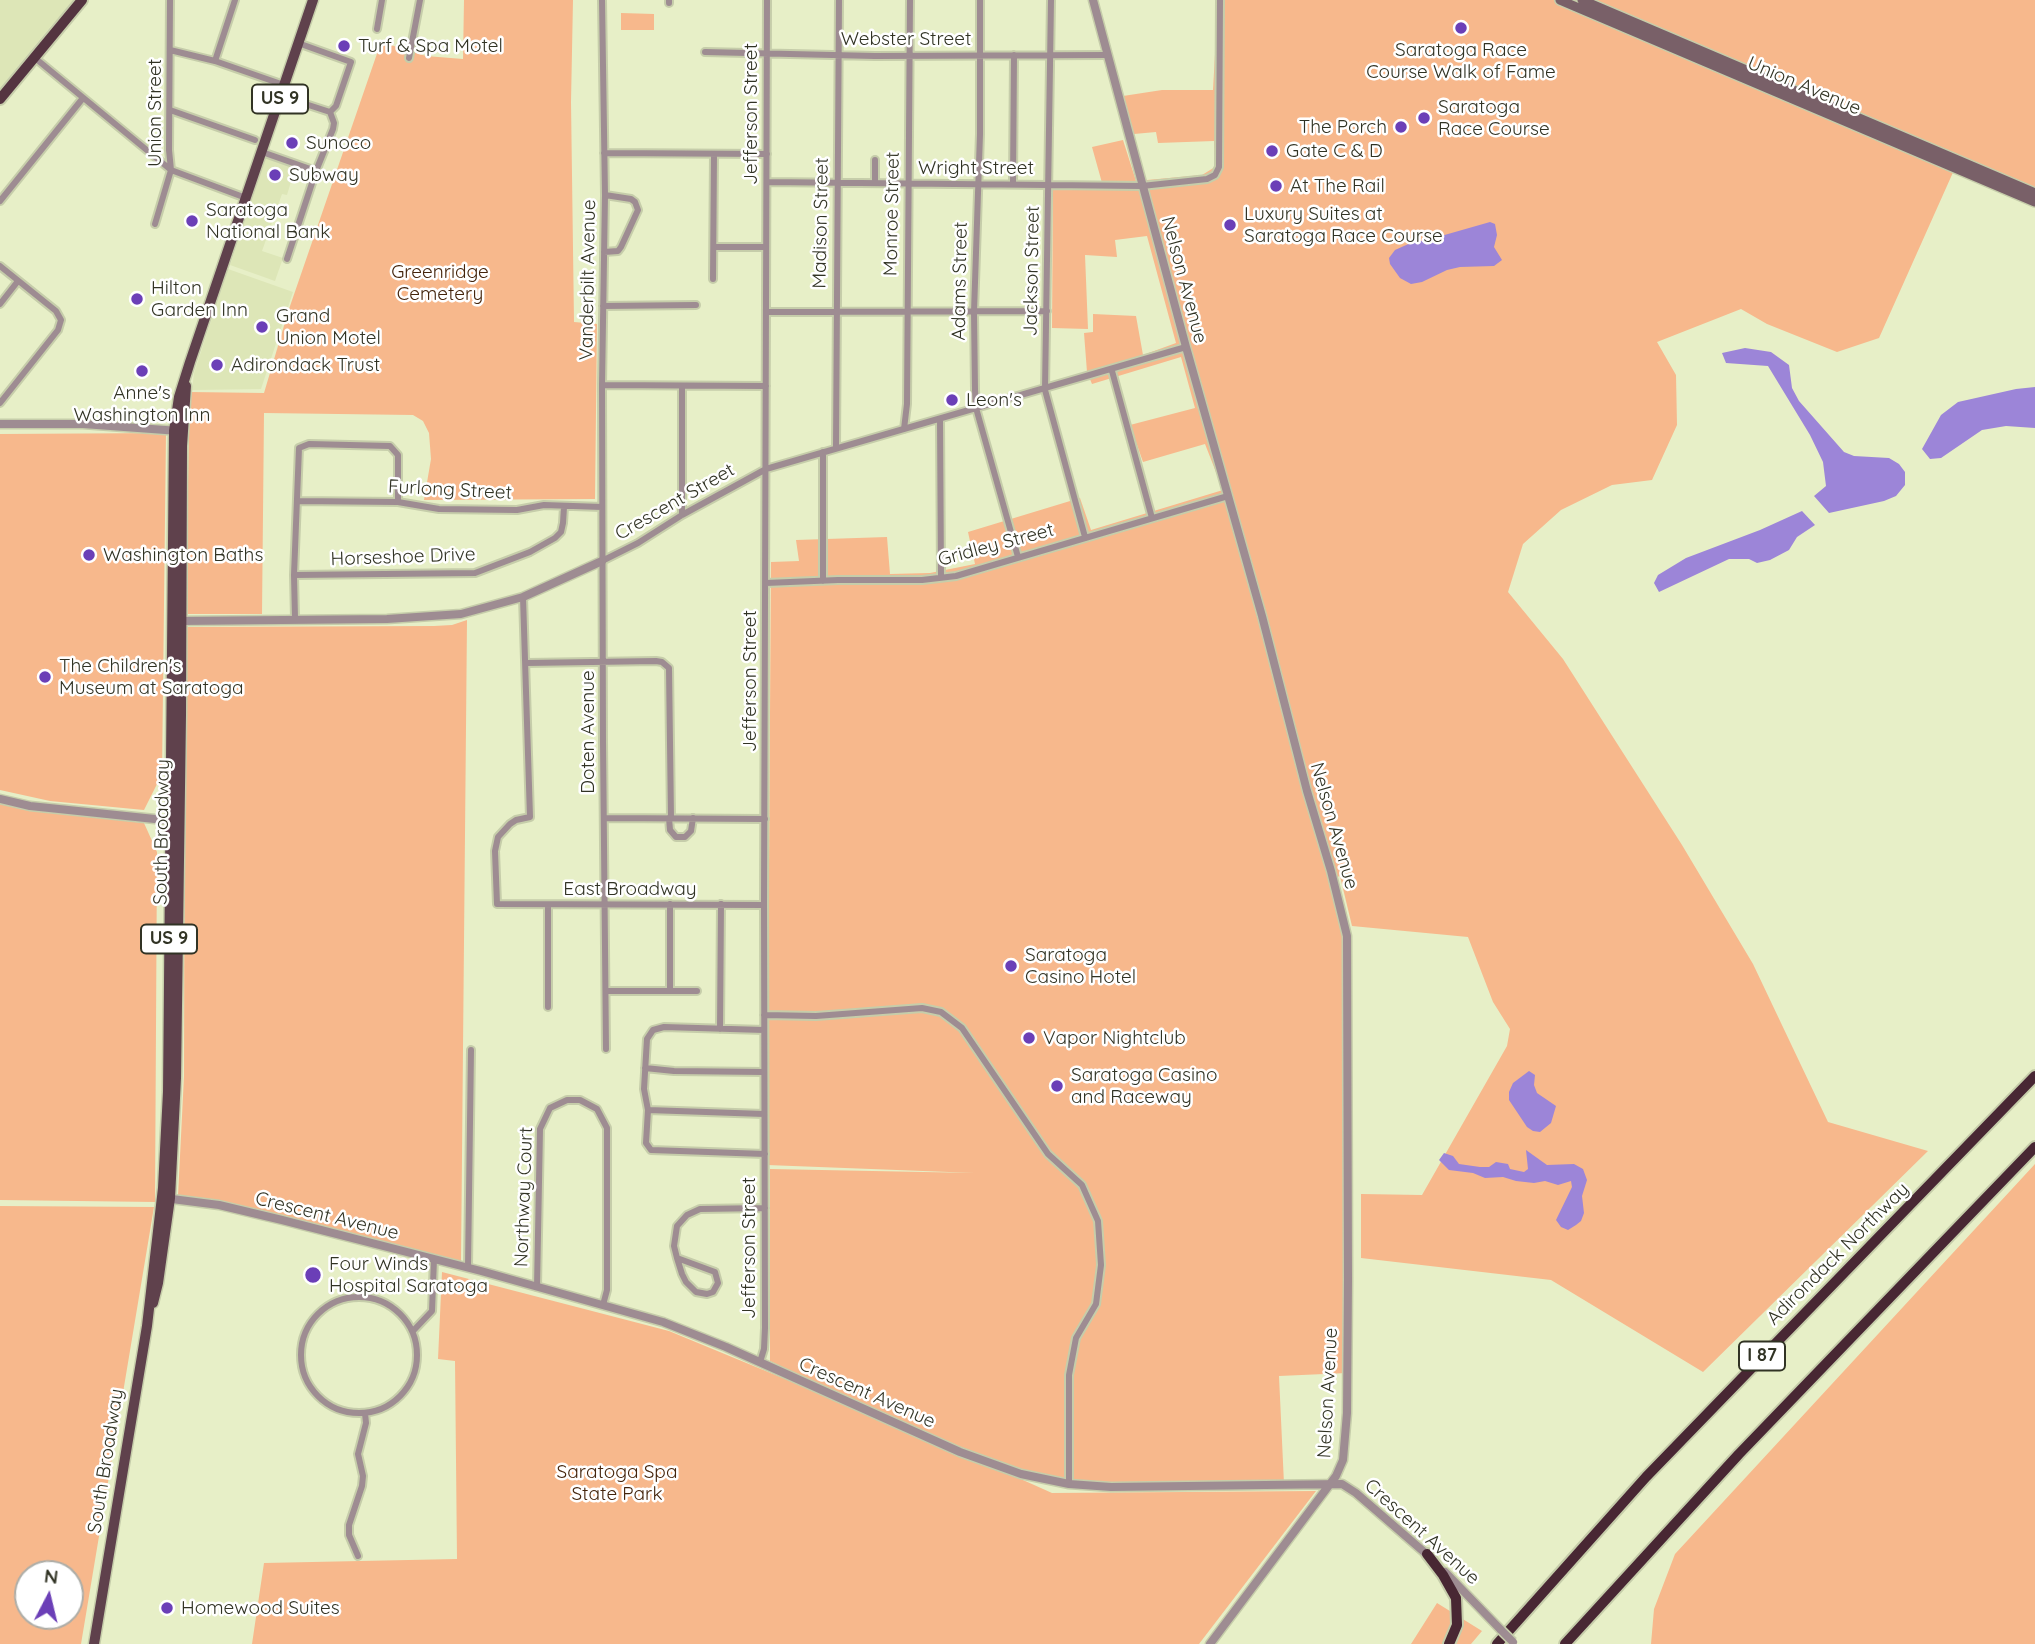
<!DOCTYPE html>
<style>
body{margin:0}
#map{position:relative;width:2035px;height:1644px;overflow:hidden;background:#e7efc7;font-family:Quicksand,sans-serif}
canvas{display:block}
.north{position:absolute;left:14px;top:1560px;width:70px;height:70px;box-sizing:border-box;background:#fff;border:2px solid #adada7;border-radius:50%;rotate:7deg;font-size:19px;font-weight:700;line-height:28px;text-align:center;color:#313324}
.north::after{content:'';display:block;margin:auto;width:24px;height:32px;background:#6b3fb7;clip-path:polygon(50% 0,100% 100%,50% 72%,0 100%)}
</style>
<div id="map">
<canvas width="2035" height="1644"></canvas>
<div class="north">N</div>
</div>
<script>
const ctx = document.querySelector('canvas').getContext('2d');
ctx.lineJoin = 'round';
function fillPath(path, color) { ctx.fillStyle = color; ctx.fill(path, 'evenodd'); }
const poly = rows => new Path2D(rows.map(r => 'M' + r).join(''));
function trace(path, color, width, dash) { ctx.strokeStyle = color; ctx.lineWidth = width; ctx.lineCap = dash ? 'butt' : 'round'; ctx.setLineDash(dash || []); ctx.stroke(path); }
function drawText(font, color, halo, rows, align = 'center') {
  ctx.font = font + ' Quicksand,sans-serif'; ctx.lineWidth = 5; ctx.setLineDash([]); ctx.textBaseline = 'middle'; ctx.strokeStyle = halo; ctx.fillStyle = color; for (const [text, x, y, turn = 0] of rows) {
    ctx.save(); ctx.translate(x, y); ctx.rotate((+turn || 0) * Math.PI / 180); ctx.textAlign = isNaN(turn) ? turn : align; if (halo) ctx.strokeText(text, 0, 0); ctx.fillText(text, 0, 0); ctx.restore();
  }
}
fillPath(poly([
 [0,0,76,0,51,26,0,88],
 [266,157,295,168,287,195,282,194,262,251,283,258,275,281,230,265],
 [228,269,293,292,261,389,192,390,194,373]
]), '#dde6b7');
fillPath(poly([
 [464,0,573,0,571,102,574,322,597,324,595,499,424,500,431,459,429,433,423,421,413,415,264,413,262,614,185,614,190,392,264,393,289,309,381,42,426,56,463,59],
 [1218,0,2035,0,2035,188,1959,159,1879,338,1837,352,1767,324,1741,309,1657,342,1676,375,1677,425,1652,480,1612,485,1561,510,1523,544,1508,592,1563,659,1682,845,1753,964,1828,1122,1928,1151,1703,1372,1551,1280,1361,1258,1361,1194,1422,1195,1507,1046,1510,1029,1493,1002,1468,937,1352,926,1340,876,1331,879,1347,936,1347,1373,1279,1376,1284,1484,1151,1488,1050,1481,976,1459,1052,1493,1316,1491,1199,1644,252,1644,264,1563,457,1559,455,1361,438,1359,442,1272,669,1331,911,1431,770,1361,770,1169,975,1173,767,1165,771,562,799,561,796,540,887,537,890,574,930,573,975,564,968,532,1080,498,1091,530,1223,490,1205,444,1143,462,1130,425,1195,408,1181,357,1092,384,1087,372,1084,333,1093,332,1093,314,1136,316,1143,355,1176,343,1147,236,1115,240,1117,257,1085,255,1088,329,1052,328,1053,188,1104,190,1092,147,1123,140,1136,181,1202,175,1215,167,1214,141,1158,143,1156,132,1134,134,1123,96,1162,90,1213,90],
 [621,13,654,14,654,30,621,30],
 [166,433,162,774,144,810,50,801,0,790,0,434],
 [467,620,461,1262,178,1196,184,1076,185,627,434,626,452,625],
 [0,803,46,812,144,823,157,852,155,1202,0,1200],
 [2035,1164,2035,1644,1651,1644,1654,1609,1675,1554],
 [0,1206,154,1207,81,1644,0,1644],
 [70,1574,70,1616,28,1616,28,1574],
 [1437,1603,1482,1631,1471,1644,1411,1644]
]), '#f7b88c');
fillPath(poly([
 [1490,222,1495,224,1497,235,1494,247,1502,260,1494,266,1460,267,1447,270,1422,282,1411,284,1400,278,1390,264,1389,258,1395,250,1413,242,1427,240],
 [1745,348,1771,352,1789,365,1792,388,1799,401,1844,452,1854,456,1889,458,1899,464,1905,472,1905,485,1896,496,1884,501,1829,513,1814,496,1826,486,1823,462,1810,435,1768,366,1726,363,1722,353],
 [2035,387,2035,428,2006,426,1982,430,1941,458,1930,459,1922,449,1941,415,1958,402,2016,389],
 [1802,511,1815,525,1797,537,1789,550,1770,560,1757,563,1749,559,1729,559,1659,592,1654,583,1658,575,1686,558,1760,530],
 [1529,1071,1535,1075,1534,1085,1537,1093,1556,1106,1551,1123,1540,1132,1533,1131,1527,1127,1509,1100,1509,1092,1513,1083],
 [1526,1150,1547,1165,1574,1164,1583,1169,1587,1180,1582,1196,1584,1213,1581,1221,1576,1225,1568,1230,1561,1227,1556,1220,1572,1187,1571,1181,1558,1185,1545,1181,1534,1183,1516,1181,1503,1177,1485,1178,1473,1173,1449,1170,1439,1160,1444,1153,1453,1156,1459,1164,1480,1167,1489,1167,1496,1162,1508,1164,1510,1169,1524,1172,1528,1169]
]), '#9c85d8');
const minor = poly([
 [602,0,605,195,602,385,603,742,606,1049],
 [980,0,980,134,974,312,975,390,976,408,1018,557],
 [1051,0,1045,390,1085,537],
 [669,3,669,0],
 [377,29,382,0],
 [298,43,351,62,336,106,330,112],
 [170,50,215,61,284,85],
 [705,52,875,56,1107,55],
 [35,58,171,170,246,198],
 [409,58,420,0],
 [215,61,235,0],
 [281,96,330,112],
 [170,110,255,140],
 [262,152,316,171],
 [604,153,767,154],
 [767,182,1142,186,1207,179,1215,175,1219,167,1220,0],
 [875,183,875,160],
 [1013,184,1014,55],
 [0,201,83,98],
 [155,224,171,170,169,150,170,0],
 [714,247,766,247],
 [604,252,618,251,621,247,638,210,635,202,631,199,605,195],
 [287,259,316,171,333,129,334,123,330,112],
 [0,266,56,311,61,320,58,330,0,403],
 [713,279,714,154],
 [0,304,18,281],
 [603,306,696,305],
 [766,312,1047,311],
 [1112,371,1152,518],
 [602,385,766,386],
 [682,387,682,515],
 [940,419,941,577],
 [904,429,907,404,910,0],
 [836,447,839,0],
 [823,452,823,581],
 [297,501,398,502,439,509,517,510,544,505,602,507],
 [602,561,638,543,682,515,766,469,1186,347],
 [294,575,475,573,530,552,555,538,561,532,563,523,564,507],
 [766,583,838,580,922,580,956,576,1228,496],
 [523,597,530,817,516,820,510,824,498,837,495,851,497,904,764,905],
 [295,618,294,575,299,448,309,444,390,446,398,455,398,502],
 [527,663,656,661,662,662,669,668,671,818],
 [604,818,765,819],
 [669,818,670,830,676,837,685,837,691,831,693,818],
 [548,905,548,1007],
 [607,991,697,991],
 [670,991,670,904],
 [764,1015,816,1016,922,1008,941,1012,962,1028,1048,1154,1082,1185,1098,1221,1101,1265,1096,1304,1076,1338,1069,1375,1069,1484],
 [720,1029,721,904],
 [764,1030,664,1027,653,1030,647,1039,644,1089,648,1110,646,1143,651,1150,765,1154],
 [645,1068,674,1071,764,1072],
 [648,1110,764,1114],
 [677,1258,715,1272,718,1283,713,1292,707,1294,696,1292,686,1282,682,1274,677,1258,674,1246,677,1226,687,1215,700,1209,765,1208],
 [468,1267,471,1050],
 [537,1287,540,1129,550,1108,567,1100,580,1100,597,1109,607,1128,607,1290,603,1305],
 '301 1355a58 58 0 1 1 116 0a58 58 0 1 1-116 0Z',
 [413,1331,432,1311,434,1259],
 [760,1362,764,1349,765,1328,764,905,767,0],
 [358,1556,349,1535,349,1525,362,1486,363,1476,358,1454,366,1423,365,1413]
]);
const tertiary = poly([
 [1093,0,1186,347,1262,616,1307,791,1331,871,1347,936,1348,1280,1347,1413,1343,1460,1336,1476,1210,1644],
 [0,424,83,424,179,431],
 [179,621,387,619,461,614,523,597,602,561],
 [0,799,30,806,174,821],
 [164,1198,219,1205,282,1220,481,1271,663,1322,726,1347,960,1452,1021,1474,1069,1484,1111,1487,1342,1484,1356,1493,1431,1558],
 [1445,1572,1501,1630]
]);
const secondary = poly([
 [1560,0,2035,202],
 [1582,0,2035,193]
]);
const primary = poly([
 [153,1303,158,1283,170,1198,176,1078,181,715,182,446,186,386],
 [94,1644,147,1326,163,1188,168,1092,174,431,179,397,190,362,313,0]
]);
const trunk = poly([
 [0,99,82,0]
]);
const motorway = poly([
 [1427,1554,1443,1575,1456,1598,1457,1625,1449,1644],
 [1497,1644,1646,1477,2035,1076],
 [1565,1644,1739,1454,2035,1147]
]);
trace(minor, '#c6cdaa', 10);
trace(tertiary, '#c6cdaa', 11);
trace(secondary, '#c6cdaa', 12);
trace(primary, '#c6cdaa', 13);
trace(trunk, '#c6cdaa', 14);
trace(motorway, '#c6cdaa', 14);
trace(minor, '#9e8c92', 6);
trace(tertiary, '#9e8c92', 8);
trace(secondary, '#796068', 9);
trace(primary, '#5f414c', 10);
trace(trunk, '#543440', 10);
trace(motorway, '#482733', 10);
const tertiaryBridge = poly([
 [1501,1630,1513,1642]
]);
trace(tertiaryBridge, '#c6cdaa', 11, []);
trace(tertiaryBridge, '#9e8c92', 8);
for (const [x, y, r, color] of [
 [1461,28,7,"#6b3fb7"],
 [344,46,7,"#6b3fb7"],
 [1424,118,7,"#6b3fb7"],
 [1401,127,7,"#6b3fb7"],
 [292,143,7,"#6b3fb7"],
 [1272,151,7,"#6b3fb7"],
 [275,175,7,"#6b3fb7"],
 [1276,186,7,"#6b3fb7"],
 [192,221,7,"#6b3fb7"],
 [1230,225,7,"#6b3fb7"],
 [137,299,7,"#6b3fb7"],
 [262,327,7,"#6b3fb7"],
 [217,365,7,"#6b3fb7"],
 [142,371,7,"#6b3fb7"],
 [952,400,7,"#6b3fb7"],
 [89,555,7,"#6b3fb7"],
 [45,677,7,"#6b3fb7"],
 [1011,966,7,"#6b3fb7"],
 [1029,1038,7,"#6b3fb7"],
 [1057,1086,7,"#6b3fb7"],
 [313,1275,9,"#6b3fb7"],
 [167,1608,7,"#6b3fb7"]
]) { const dot = new Path2D(); dot.arc(x, y, r, 0, 2 * Math.PI); ctx.fillStyle = color; ctx.fill(dot); trace(dot, '#fff', 2.5); }
for (const [x, y, w] of [
 [280,99,56],
 [169,939,56],
 [1762,1356,46]
]) { const box = new Path2D(); box.roundRect(x - w / 2, y - 14.5, w, 29, 5); ctx.fillStyle = '#fff'; ctx.fill(box); trace(box, '#313324', 2); }
drawText('bold 18px', '#313324', null, [
 ["US 9",280,99],
 ["US 9",169,939],
 ["I 87",1762,1356]
]);
drawText('19px', '#313324', '#fff', [
 ["Webster Street",906,39],
 ["Union Avenue",1804,86,23],
 ["Union Street",155,113,-90],
 ["Jefferson Street",751,114,-90],
 ["Wright Street",976,168],
 ["Monroe Street",892,214,-89],
 ["Madison Street",821,223,-89],
 ["Jackson Street",1032,271,-89],
 ["Vanderbilt Avenue",588,280,-89],
 ["Nelson Avenue",1184,280,75],
 ["Adams Street",960,281,-89],
 ["Furlong Street",450,490,3],
 ["Crescent Street",675,502,-30],
 ["Gridley Street",996,545,-15],
 ["Horseshoe Drive",403,557,-2],
 ["Jefferson Street",750,681,-90],
 ["Doten Avenue",588,732,-90],
 ["Nelson Avenue",1334,826,74],
 ["South Broadway",162,832,-89],
 ["East Broadway",630,889],
 ["Northway Court",524,1197,-88],
 ["Crescent Avenue",327,1216,14],
 ["Jefferson Street",749,1248,-90],
 ["Adirondack Northway",1838,1254,-45],
 ["Crescent Avenue",867,1393,24],
 ["Nelson Avenue",1328,1393,-87],
 ["South Broadway",106,1461,-81],
 ["Crescent Avenue",1422,1532,42]
]);
drawText('19px', '#313324', '#fff', [
 ["Turf & Spa Motel",358,46],
 ["Saratoga Race",1461,50,"center"],
 ["Course Walk of Fame",1461,72,"center"],
 ["Saratoga",1438,107],
 ["Race Course",1438,129],
 ["The Porch",1387,127,"right"],
 ["Sunoco",306,143],
 ["Gate C & D",1286,151],
 ["Subway",289,175],
 ["At The Rail",1290,186],
 ["Saratoga",206,210],
 ["National Bank",206,232],
 ["Luxury Suites at",1244,214],
 ["Saratoga Race Course",1244,236],
 ["Hilton",151,288],
 ["Garden Inn",151,310],
 ["Grand",276,316],
 ["Union Motel",276,338],
 ["Adirondack Trust",231,365],
 ["Anne's",142,393,"center"],
 ["Washington Inn",142,415,"center"],
 ["Leon's",966,400],
 ["Washington Baths",103,555],
 ["The Children's",59,666],
 ["Museum at Saratoga",59,688],
 ["Saratoga",1025,955],
 ["Casino Hotel",1025,977],
 ["Vapor Nightclub",1043,1038],
 ["Saratoga Casino",1071,1075],
 ["and Raceway",1071,1097],
 ["Four Winds",329,1264],
 ["Hospital Saratoga",329,1286],
 ["Homewood Suites",181,1608]
], 'left');
drawText('19px', '#44240b', '#fff', [
 ["Greenridge",440,272],
 ["Cemetery",440,294],
 ["Saratoga Spa",617,1472],
 ["State Park",617,1494]
]);
</script>
